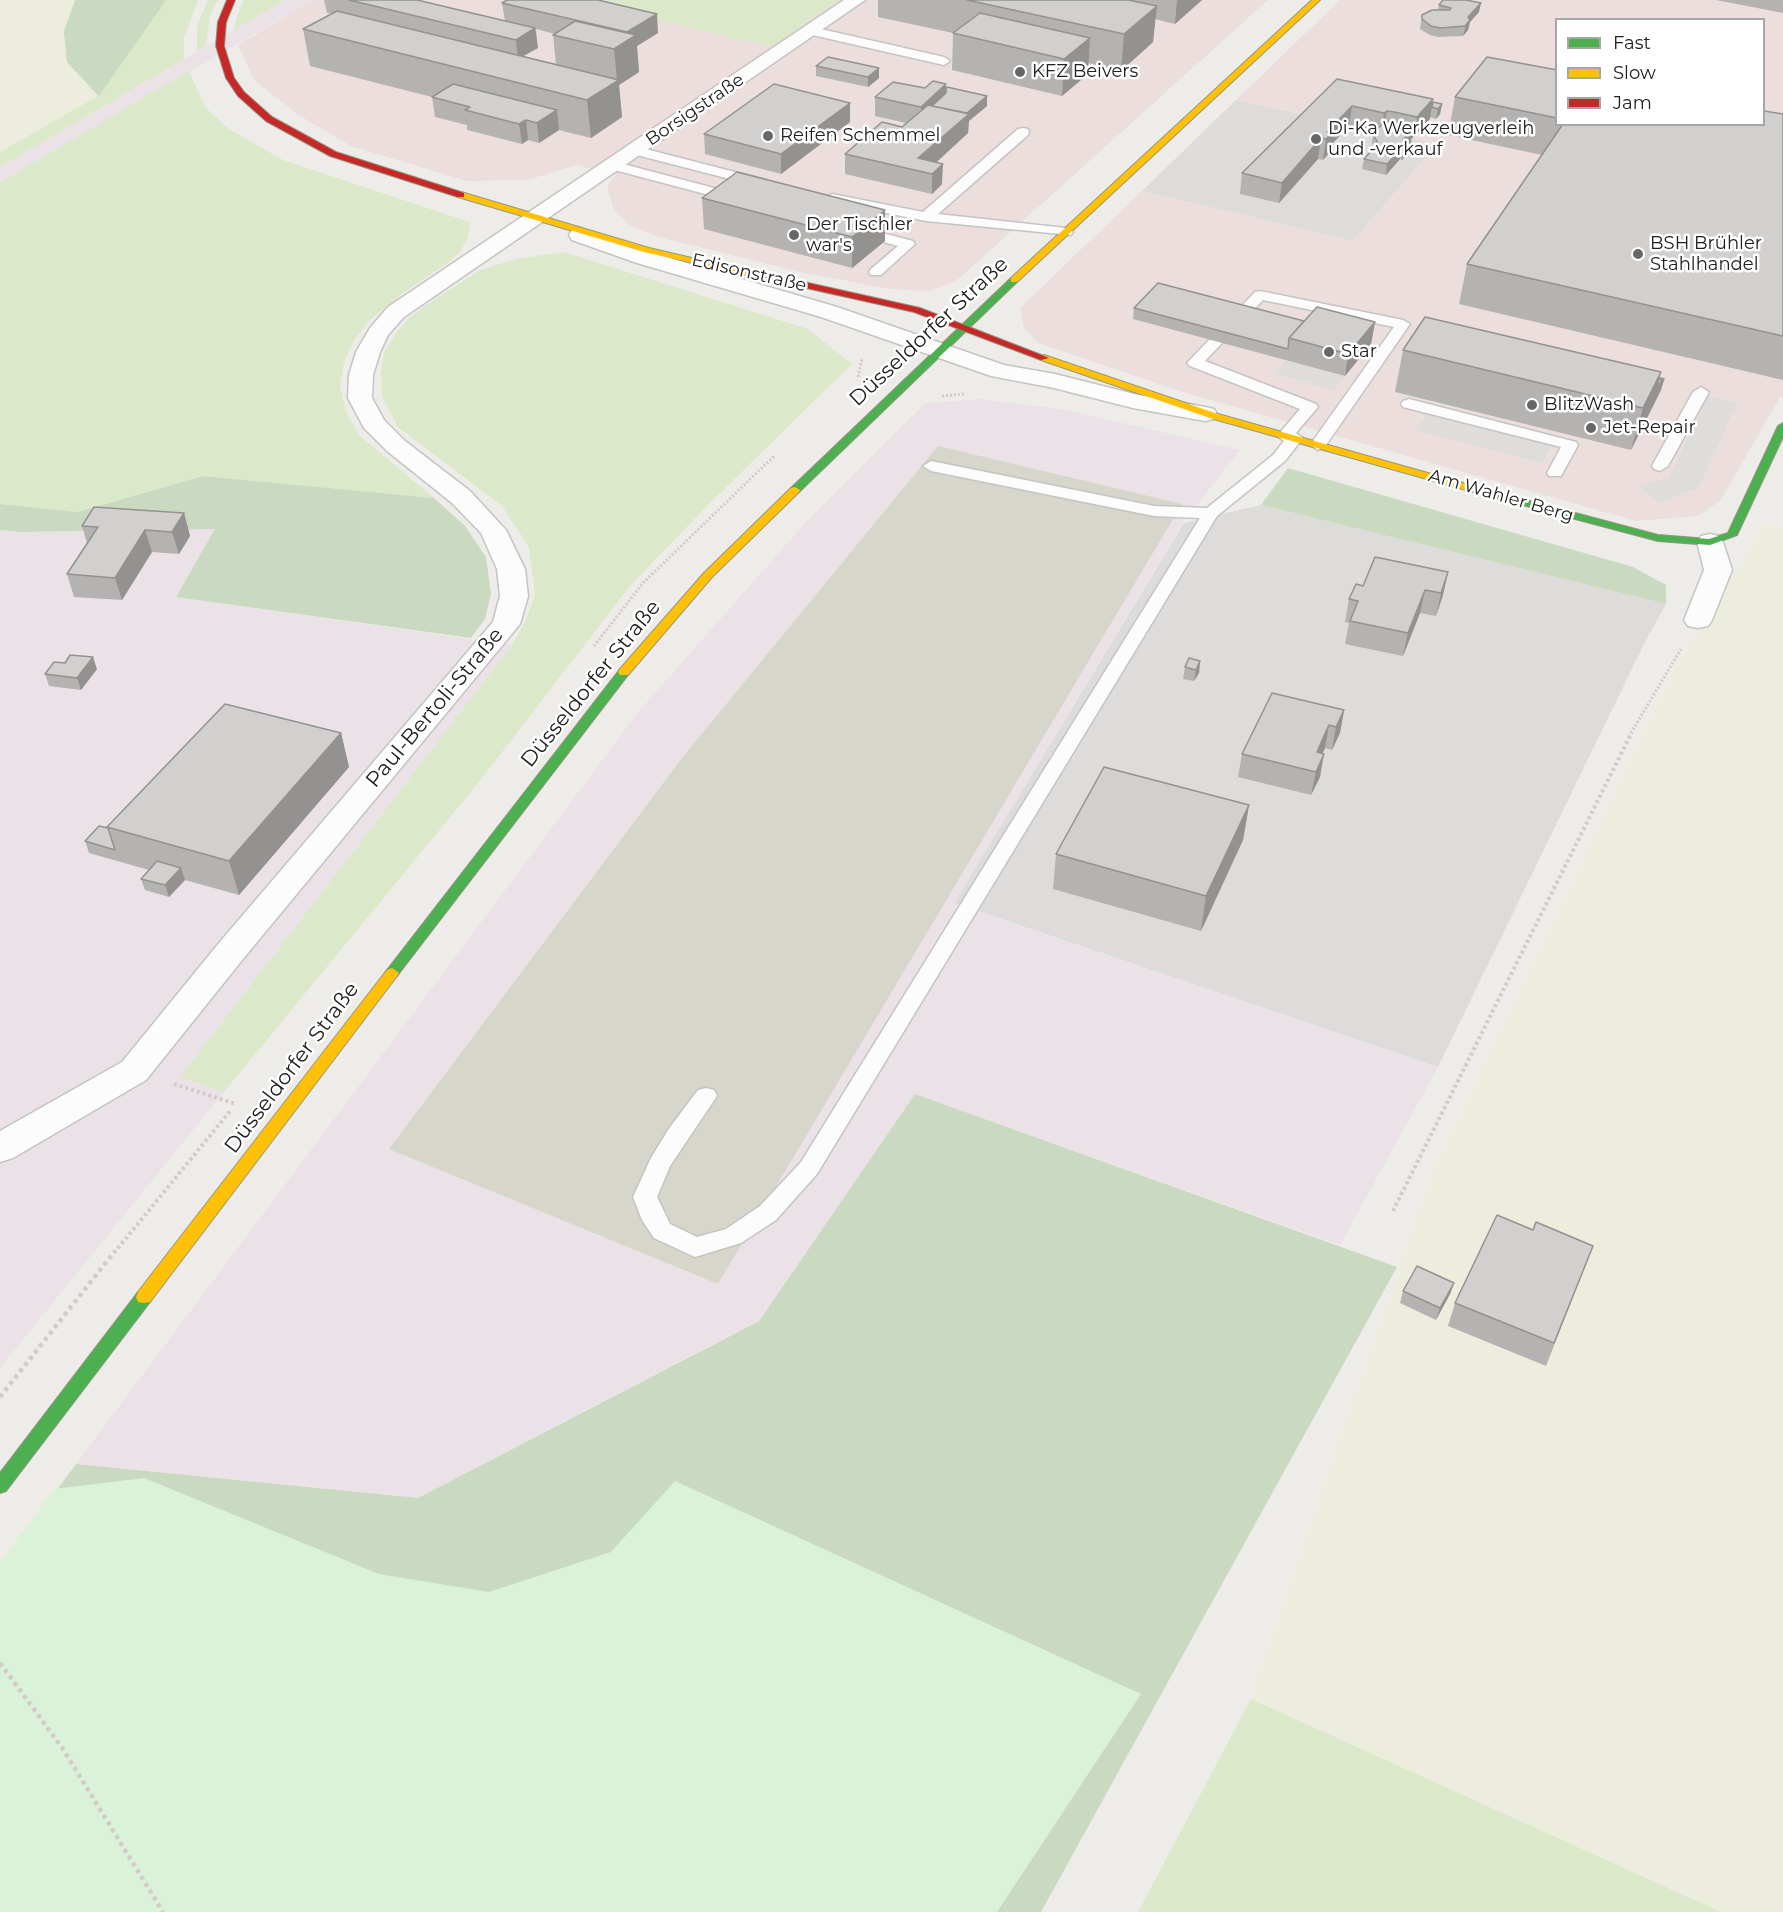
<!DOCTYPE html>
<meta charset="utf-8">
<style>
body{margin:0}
#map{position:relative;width:1783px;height:1912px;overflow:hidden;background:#eeece9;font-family:Montserrat,sans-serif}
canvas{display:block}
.legend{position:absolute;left:1555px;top:18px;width:210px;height:108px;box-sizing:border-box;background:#fff;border:2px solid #a6a6a6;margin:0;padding:8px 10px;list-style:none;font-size:18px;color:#202020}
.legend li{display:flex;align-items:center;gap:12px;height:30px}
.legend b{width:30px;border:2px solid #a6a6a6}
</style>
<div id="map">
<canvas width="1783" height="1912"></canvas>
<ul class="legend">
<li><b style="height:8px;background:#4caf50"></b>Fast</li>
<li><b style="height:8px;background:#ffc107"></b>Slow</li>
<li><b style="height:8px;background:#c62828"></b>Jam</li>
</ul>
</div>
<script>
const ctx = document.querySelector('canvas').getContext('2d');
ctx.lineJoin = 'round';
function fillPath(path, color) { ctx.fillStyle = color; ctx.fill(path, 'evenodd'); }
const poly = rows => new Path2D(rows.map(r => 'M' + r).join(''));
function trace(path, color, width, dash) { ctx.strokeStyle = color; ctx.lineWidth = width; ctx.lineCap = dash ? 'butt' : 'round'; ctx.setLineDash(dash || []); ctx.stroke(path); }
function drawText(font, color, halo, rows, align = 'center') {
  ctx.font = font + ' Montserrat,sans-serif'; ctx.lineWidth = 5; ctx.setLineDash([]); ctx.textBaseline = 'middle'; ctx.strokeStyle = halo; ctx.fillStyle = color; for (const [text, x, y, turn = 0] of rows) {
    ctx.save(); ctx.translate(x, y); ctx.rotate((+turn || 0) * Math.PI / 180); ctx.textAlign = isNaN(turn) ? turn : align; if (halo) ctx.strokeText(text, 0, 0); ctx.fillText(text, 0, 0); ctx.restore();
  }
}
fillPath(poly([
 [1236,100,1437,144,1353,241,1142,191],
 [1261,505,1666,604,1646,640,1438,1067,954,903,1184,523]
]), '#dddcda');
fillPath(poly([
 [313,0,575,0,764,45,776,44,838,0,1268,0,955,282,930,291,890,289,800,272,658,237,630,225,614,210,607,186,616,175,577,165,527,180,467,181,351,146,297,114,254,80,238,45],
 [1340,0,1783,0,1783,398,1780,397,1721,500,1698,516,1636,521,1179,391,1038,343,1024,328,1020,308,1142,191,1353,241,1437,144,1236,100],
 [1556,20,1764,20,1764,124,1556,124]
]), '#ebdedc');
fillPath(poly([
 [285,0,313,0,0,182,0,167],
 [981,399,1066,410,1240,450,1183,523,954,903,1438,1067,1340,1245,915,1094,759,1320,418,1498,76,1464,639,711,806,522,926,403],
 [215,529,176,597,512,645,180,1077,224,1092,0,1368,0,530,21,532]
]), '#ebe2e7');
fillPath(poly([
 [938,446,1182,504,718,1284,389,1149,682,758]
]), '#d7d6cb');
fillPath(poly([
 [0,0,75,0,64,31,99,96,0,152],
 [1766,525,1783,530,1783,1912,1721,1912,1251,1699,1432,1175,1677,665]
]), '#ededdd');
fillPath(poly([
 [75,0,198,0,184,38,184,59,0,167,0,152,98,96,67,62,64,31],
 [208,0,218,0,210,16,206,46,197,51,197,26],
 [244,0,285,0,234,30,237,16],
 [575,0,838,0,776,44,764,45],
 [189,71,205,107,229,129,283,160,470,222,468,238,461,250,450,261,402,294,371,319,355,339,344,362,340,385,345,410,360,436,434,498,203,476,76,512,0,504,0,182],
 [564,252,808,329,852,364,708,505,630,586,479,782,224,1092,180,1077,512,645,526,620,535,595,529,547,502,506,398,427,382,397,381,370,384,352,397,332,410,317,431,302,480,270,516,259],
 [1251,1699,1721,1912,1138,1912]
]), '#dbe9ca');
fillPath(poly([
 [75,0,166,0,99,96,67,62,64,31],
 [1288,468,1633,567,1666,585,1666,604,1261,505],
 [203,476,434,498,465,526,486,557,491,594,485,619,471,638,176,597,215,529,21,532,0,530,0,504,77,512],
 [915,1094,1397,1267,1041,1912,0,1912,0,1567,76,1464,418,1498,759,1321]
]), '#cadac0');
fillPath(poly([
 [144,1478,379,1574,489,1592,611,1552,675,1481,1141,1694,997,1912,0,1912,0,1563,54,1489]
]), '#d9f2d8');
fillPath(poly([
 [1286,360,1345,376,1334,390,1275,374],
 [1708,396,1737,403,1699,487,1660,503,1639,486,1669,478],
 [1427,414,1552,445,1542,463,1416,430]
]), '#dedddc');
const lane = poly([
 [812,27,944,57,950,61,944,65,808,34,808,28,812,27],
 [1023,128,1028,129,1029,132,1028,135,938,214,1066,228,1071,229,1073,232,1071,235,926,221,832,202,825,198,832,194,923,212,1018,129,1023,128],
 [634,146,766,180,768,183,761,187,629,153,627,150,634,146],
 [612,161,744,196,746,199,739,203,607,168,605,165,607,162,612,161],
 [859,227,913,241,915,244,881,275,871,275,869,272,871,269,898,246,854,234,852,231,859,227],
 [1260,291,1403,320,1410,324,1324,448,1318,450,1310,445,1394,327,1263,300,1205,361,1316,404,1318,407,1296,433,1303,438,1285,461,1217,516,817,1174,776,1220,741,1243,695,1257,654,1238,642,1220,633,1197,651,1158,668,1130,698,1090,706,1088,714,1090,717,1096,670,1166,657,1197,670,1224,697,1237,726,1229,760,1206,801,1162,1200,518,1154,516,931,471,923,466,931,461,1154,506,1207,508,1273,455,1284,441,1277,436,1300,409,1190,366,1187,363,1255,292,1260,291],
 [1701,387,1709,392,1668,466,1660,471,1654,469,1652,466,1693,392,1701,387],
 [1409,399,1576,442,1578,445,1561,476,1549,476,1547,473,1561,447,1403,407,1401,404,1403,401,1409,399]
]);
const street = poly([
 [844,0,865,0,404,317,388,335,380,352,373,375,372,398,384,420,405,441,470,491,506,530,525,569,528,596,520,624,243,959,146,1080,13,1158,0,1162,0,1131,122,1062,219,943,493,622,500,596,497,569,481,533,452,503,387,451,364,428,348,398,349,375,356,352,370,328,388,307,844,0],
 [580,228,653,253,837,307,1004,365,1055,374,1134,394,1205,407,1214,409,1217,414,1214,419,1205,421,1133,408,1054,388,991,376,821,317,637,263,572,240,569,235,572,230,580,228],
 [1710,534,1719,536,1723,542,1732,570,1712,620,1708,626,1698,628,1688,626,1684,620,1704,570,1697,542,1701,536,1710,534]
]);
const fast = poly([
 [1011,278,1019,280,799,492,791,492,791,488,1011,278],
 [1783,423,1783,437,1737,535,1710,545,1658,541,1466,490,1465,488,1470,485,1658,535,1709,539,1728,533,1778,426,1783,423],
 [624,668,630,672,628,675,397,976,387,976,385,973,387,970,620,669,624,668],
 [144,1291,150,1292,152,1297,150,1302,6,1491,0,1493,0,1473,138,1292,144,1291]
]);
const slow = poly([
 [1312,0,1320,0,1017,282,1011,282,1011,278,1312,0],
 [461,192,649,248,760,274,755,277,644,252,458,197,457,195,461,192],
 [1044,355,1218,414,1474,486,1475,488,1474,490,1466,490,1210,418,1041,360,1039,358,1044,355],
 [795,487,800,490,799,492,712,577,628,675,620,675,618,672,620,669,704,573,791,488,795,487],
 [392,968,399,973,397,976,150,1302,144,1303,138,1302,136,1297,138,1292,387,970,392,968]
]);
const jam = poly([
 [227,0,235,0,226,22,224,46,234,78,244,92,272,117,336,152,464,193,464,197,458,197,330,156,266,121,238,96,226,78,216,46,218,22,227,0],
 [755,271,920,308,1049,358,1041,360,914,312,752,276,750,274,755,271]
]);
trace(lane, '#c5c4c3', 3);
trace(street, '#c5c4c3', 3);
trace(fast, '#969782', 2);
trace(slow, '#969782', 2);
trace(jam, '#969782', 2);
trace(poly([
 [858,377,862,358],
 [942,396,964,394],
 [594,646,643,583,774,456],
 [1631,733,1681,649]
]), '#d6cac8', 3, [2, 2]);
trace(poly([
 [174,1084,236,1104],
 [1393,1211,1632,732],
 [114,1253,231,1110]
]), '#d6cac8', 4, [3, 3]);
trace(poly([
 [0,1397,115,1251],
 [0,1663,63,1749,163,1912]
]), '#d6cac8', 4.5, [4, 4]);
fillPath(lane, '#fcfcfc');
fillPath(street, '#fcfcfc');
fillPath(fast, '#4caf50');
fillPath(slow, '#ffc107');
fillPath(jam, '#c62828');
fillPath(poly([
 [324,0,417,0,505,21,502,3,658,33,637,46,639,72,619,85,622,117,591,138,559,130,539,143,528,140,522,144,467,130,467,125,435,117,432,97,310,66,303,29,332,14,327,13],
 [536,29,555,34,553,35,556,64,523,56,538,48],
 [878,0,1202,0,1175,24,1155,19,1153,42,1121,71,1088,63,1088,74,1062,96,952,70,953,33,878,17],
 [1716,0,1783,0,1783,13],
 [1439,5,1479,12,1470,22,1468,30,1463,36,1438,37,1430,35,1420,29,1422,15,1438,10],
 [816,66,879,78,868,87,816,76],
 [1557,70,1557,124,1764,124,1783,114,1783,380,1459,304,1467,264,1542,155,1448,135,1455,97],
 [1337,79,1442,104,1440,114,1436,119,1430,117,1414,137,1413,137,1410,141,1411,141,1410,151,1402,160,1400,159,1386,175,1362,169,1364,159,1374,148,1372,144,1373,134,1375,132,1349,126,1330,146,1329,153,1323,160,1318,159,1279,203,1240,194,1242,173],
 [925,88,946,89,987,106,969,121,968,133,936,162,942,184,932,194,845,174,845,154,902,127,906,123,875,116,875,97],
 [850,103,850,122,781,174,705,154,704,134],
 [702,198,885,241,852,268,704,229],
 [1134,308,1304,321,1375,322,1371,344,1345,376,1133,319],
 [1403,350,1660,378,1664,379,1661,390,1631,450,1395,392],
 [184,513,190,536,179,554,152,552,122,600,74,597,67,574,87,543,82,526],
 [1375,557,1448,572,1443,595,1436,616,1420,613,1403,656,1345,644,1349,623,1345,622,1349,599,1356,584,1363,586],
 [1200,661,1199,673,1194,681,1183,679,1185,667],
 [65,663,97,669,81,690,49,686,45,674],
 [1344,710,1340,733,1332,750,1325,748,1322,754,1320,777,1311,795,1238,777,1242,754],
 [341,733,349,767,239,895,185,880,169,897,145,890,141,879,149,870,89,853,85,841,108,828,107,827],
 [1249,805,1243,840,1201,931,1053,889,1056,854],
 [1533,1230,1593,1246,1546,1366,1448,1326,1455,1303],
 [1454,1283,1450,1294,1436,1320,1400,1303,1403,1291]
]), '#b5b3b1');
fillPath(poly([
 [1177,0,1202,0,1175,24],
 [1481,3,1479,12,1470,22,1468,30,1463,36,1468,17],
 [1157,6,1153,42,1121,71,1124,34],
 [657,14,658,33,637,46,639,72,619,85,622,117,591,138,587,100,617,81,614,49,627,41,627,32],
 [535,28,538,48,518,59,516,40],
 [1090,38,1088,74,1062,96,1064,59],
 [879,68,879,78,868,87,868,77],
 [946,84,946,103,921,126,921,107],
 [987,96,987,106,969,121,968,133,926,172,918,158,957,121],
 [1433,99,1430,119,1414,137,1417,117],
 [850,103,850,122,781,174,781,154],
 [1442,104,1440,114,1436,119,1438,109],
 [1352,106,1349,126,1330,146,1329,153,1323,160,1327,132],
 [557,110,559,130,539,143,537,123],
 [1387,111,1383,131,1381,133,1384,113],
 [526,120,528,140,522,144,519,124],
 [1414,127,1413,137,1402,150,1403,140],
 [1321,138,1318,159,1279,203,1282,183],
 [1411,141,1410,151,1402,160,1404,149],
 [1401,149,1400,159,1386,175,1387,164],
 [943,164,942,184,932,194,932,174],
 [885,210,885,241,852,268,852,237],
 [1375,322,1371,344,1345,376,1348,354],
 [1661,372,1656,392,1662,379,1664,379,1661,390,1631,450,1643,408],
 [184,513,190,536,179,554,172,532],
 [145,530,152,552,122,600,115,578],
 [1448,572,1443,595,1436,616,1441,593],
 [1425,590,1420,613,1403,656,1408,633],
 [93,657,97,669,81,690,77,678],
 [1200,661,1199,673,1194,681,1196,670],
 [1344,710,1340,733,1332,750,1336,727],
 [1329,725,1325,748,1314,772,1317,752],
 [341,733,349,767,239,895,229,861],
 [1324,754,1320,777,1311,795,1316,772],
 [1249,805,1243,840,1201,931,1206,896],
 [181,868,185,880,169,897,165,885],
 [1454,1283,1450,1294,1436,1320,1440,1308]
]), '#939290');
const building = poly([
 [349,0,417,0,535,28,516,40,349,0],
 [507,0,598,0,657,14,627,32,502,3,507,0],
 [967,0,1128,0,1157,6,1124,34,967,0],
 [1443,0,1466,0,1481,3,1468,17,1470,20,1465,26,1440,28,1431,26,1422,19,1422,15,1432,10,1450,10,1451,8,1439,5,1443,0],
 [337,11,619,80,587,100,303,29,337,11],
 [980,13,1090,38,1064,59,953,33,980,13],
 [575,21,636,35,614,49,553,35,575,21],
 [828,57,879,68,868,77,816,66,828,57],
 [1487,57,1557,70,1557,118,1455,97,1487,57],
 [1337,79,1433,99,1417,117,1394,112,1387,111,1384,113,1352,106,1327,132,1332,133,1326,139,1321,138,1282,183,1242,173,1337,79],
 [933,81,946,84,921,107,875,97,893,82,925,88,933,81],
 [453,84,557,110,537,123,526,120,519,124,465,110,470,107,432,97,453,84],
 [774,84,850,103,781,154,704,134,774,84],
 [947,87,987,96,967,113,932,106,946,93,946,89,947,87],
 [1433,102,1442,104,1438,109,1432,107,1433,102],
 [928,105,969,114,918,158,943,164,932,174,845,154,882,122,902,127,928,105],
 [1764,111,1783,114,1783,336,1467,264,1563,124,1764,124,1764,111],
 [1385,121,1414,127,1403,140,1411,141,1404,149,1401,149,1387,164,1364,159,1378,143,1373,134,1385,121],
 [737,172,885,210,852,237,702,198,737,172],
 [1158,283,1304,321,1289,338,1288,349,1134,308,1158,283],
 [1317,307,1375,322,1348,354,1289,338,1317,307],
 [1425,317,1661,372,1643,408,1403,350,1425,317],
 [1660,378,1664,379,1659,390,1662,379,1660,378],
 [1659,379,1662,379,1656,392,1659,379],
 [94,507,184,513,172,532,145,530,115,578,67,574,98,527,82,526,94,507],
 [1375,557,1448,572,1441,593,1425,590,1408,633,1350,621,1358,601,1349,599,1356,584,1363,586,1375,557],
 [70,655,93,657,77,678,45,674,54,662,65,663,70,655],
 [1189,658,1200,661,1196,670,1185,667,1189,658],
 [1272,693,1344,710,1336,727,1329,725,1323,738,1317,752,1324,754,1316,772,1242,754,1272,693],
 [225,704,341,733,229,861,107,827,225,704],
 [1104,767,1249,805,1206,896,1056,854,1104,767],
 [99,826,108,828,115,850,85,841,99,826],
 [157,861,181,868,165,885,141,879,157,861],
 [1497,1215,1533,1230,1536,1222,1593,1246,1554,1343,1455,1303,1497,1215],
 [1417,1266,1454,1283,1440,1308,1403,1291,1417,1266]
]);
fillPath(building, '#d2d0ce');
trace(building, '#939290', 1.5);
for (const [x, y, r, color] of [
 [1020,72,6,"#686766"],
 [768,136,6,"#686766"],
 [1316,139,6,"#686766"],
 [794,235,6,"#686766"],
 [1638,254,6,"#686766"],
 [1329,352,6,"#686766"],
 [1532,405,6,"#686766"],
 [1591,428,6,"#686766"]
]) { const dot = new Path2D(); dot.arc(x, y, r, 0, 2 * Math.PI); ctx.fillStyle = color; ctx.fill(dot); trace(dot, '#fff', 2); }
drawText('18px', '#202020', '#fff', [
 ["KFZ Beivers",1032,72],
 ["Di-Ka Werkzeugverleih",1328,129],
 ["und -verkauf",1328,150],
 ["Reifen Schemmel",780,136],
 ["Der Tischler",806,225],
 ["war's",806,246],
 ["BSH Brühler",1650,244],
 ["Stahlhandel",1650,265],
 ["Star",1341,352],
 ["BlitzWash",1544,405],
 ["Jet-Repair",1603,428]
], 'left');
drawText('18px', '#202020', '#fff', [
 ["Borsigstraße",695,110,-34],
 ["Edisonstraße",749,273,13],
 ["Am Wahler Berg",1501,496,16]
]);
drawText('21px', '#202020', '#fff', [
 ["Düsseldorfer Straße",929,332,-43],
 ["Düsseldorfer Straße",591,684,-51],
 ["Paul-Bertoli-Straße",435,708,-50],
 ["Düsseldorfer Straße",292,1068,-53]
]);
</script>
